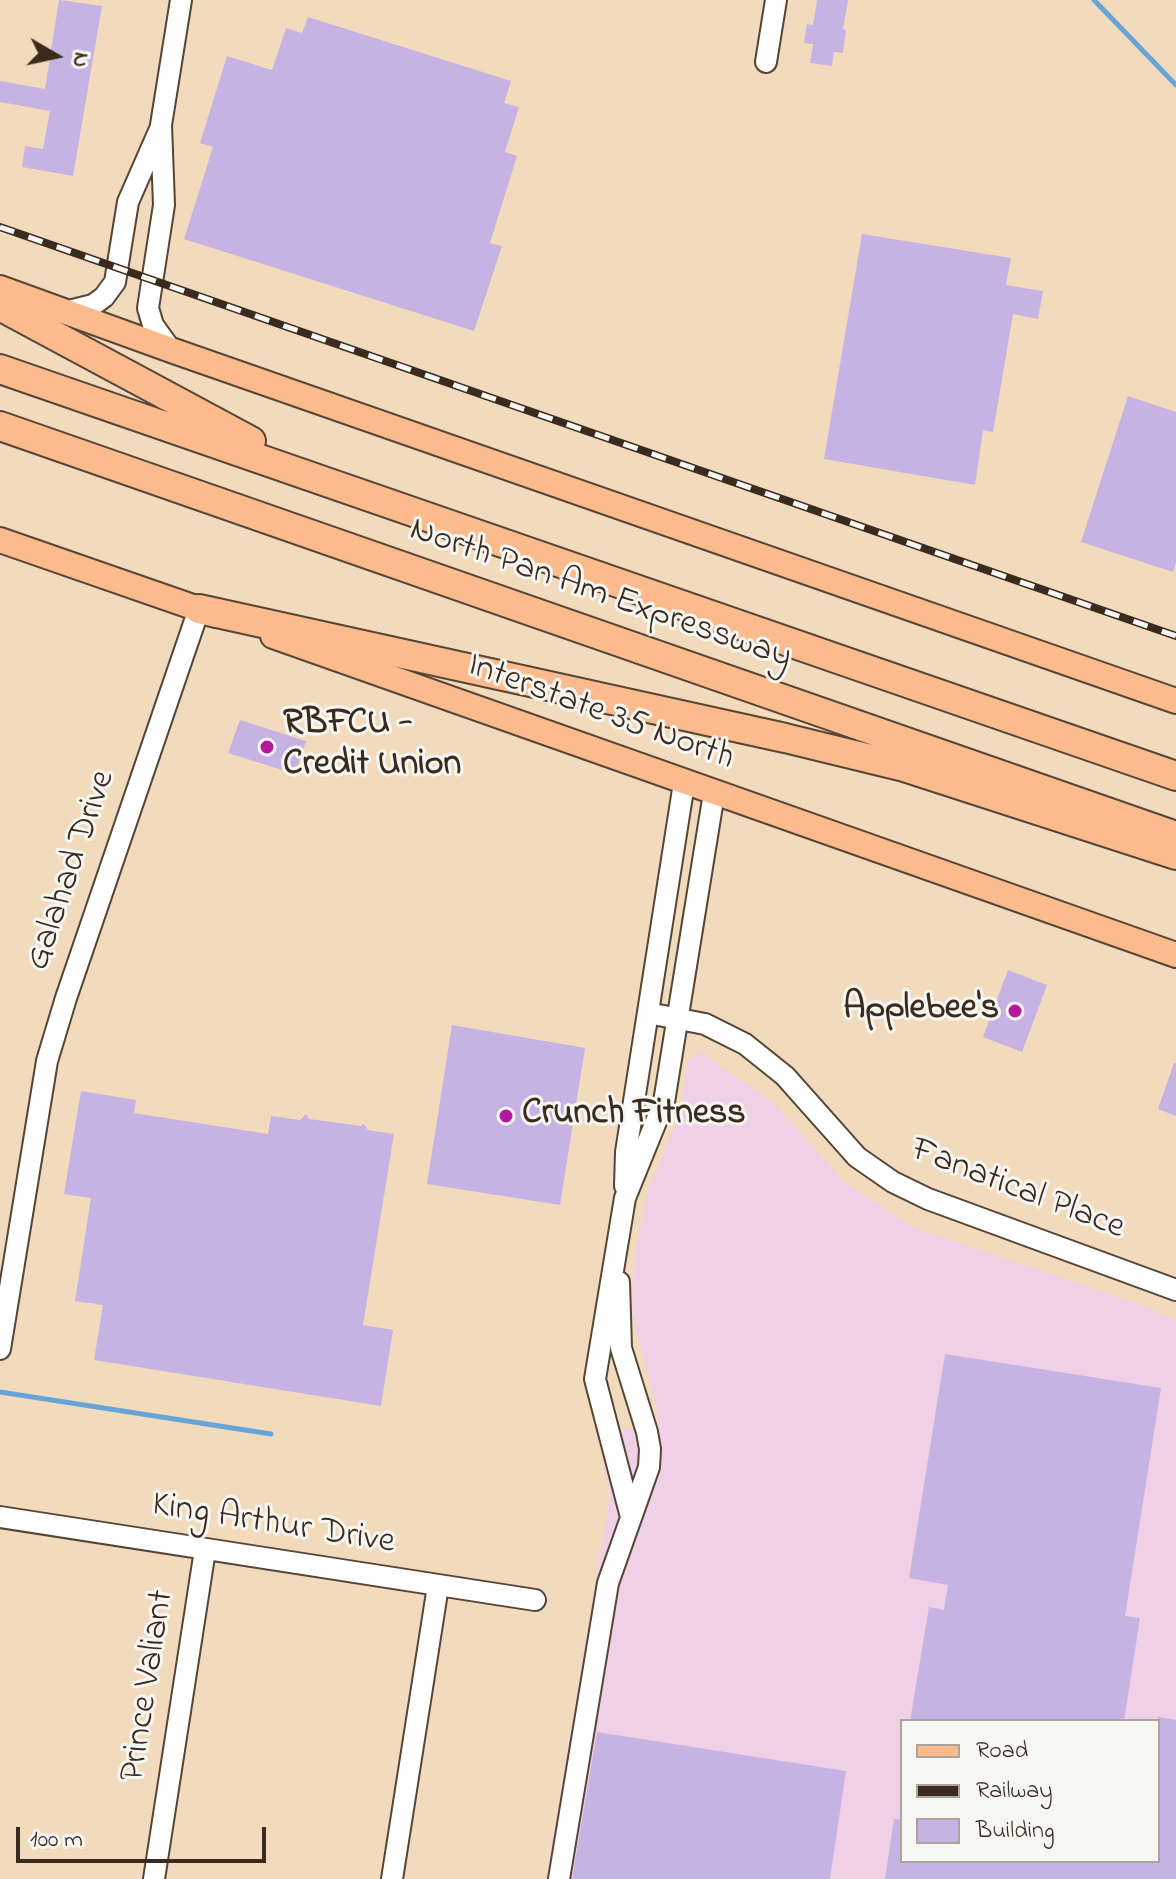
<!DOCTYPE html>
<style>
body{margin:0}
#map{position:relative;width:1176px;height:1879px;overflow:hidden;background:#f2dbbc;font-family:"Indie Flower",sans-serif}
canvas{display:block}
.legend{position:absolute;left:900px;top:1719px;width:260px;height:144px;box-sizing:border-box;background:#f6f6f2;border:2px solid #aba49d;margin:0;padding:10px 14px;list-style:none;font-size:24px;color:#3b2a1e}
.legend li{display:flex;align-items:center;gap:16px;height:40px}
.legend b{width:40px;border:2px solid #aba49d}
.north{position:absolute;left:16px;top:16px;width:80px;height:80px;-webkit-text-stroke:6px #f6f6f2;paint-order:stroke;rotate:99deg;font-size:22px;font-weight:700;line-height:32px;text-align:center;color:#3b2a1e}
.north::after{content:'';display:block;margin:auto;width:28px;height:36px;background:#3b2a1e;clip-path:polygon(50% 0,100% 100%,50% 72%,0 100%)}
.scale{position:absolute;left:16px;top:1827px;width:250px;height:36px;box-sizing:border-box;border:4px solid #3b2a1e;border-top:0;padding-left:10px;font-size:24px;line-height:28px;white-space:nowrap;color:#3b2a1e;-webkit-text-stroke:6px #f6f6f2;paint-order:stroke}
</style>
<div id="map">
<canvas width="1176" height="1879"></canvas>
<ul class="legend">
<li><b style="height:10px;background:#fbbb8c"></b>Road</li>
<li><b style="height:10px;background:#3b2a1e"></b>Railway</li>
<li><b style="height:22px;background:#c6b3e3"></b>Building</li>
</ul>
<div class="north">N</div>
<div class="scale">100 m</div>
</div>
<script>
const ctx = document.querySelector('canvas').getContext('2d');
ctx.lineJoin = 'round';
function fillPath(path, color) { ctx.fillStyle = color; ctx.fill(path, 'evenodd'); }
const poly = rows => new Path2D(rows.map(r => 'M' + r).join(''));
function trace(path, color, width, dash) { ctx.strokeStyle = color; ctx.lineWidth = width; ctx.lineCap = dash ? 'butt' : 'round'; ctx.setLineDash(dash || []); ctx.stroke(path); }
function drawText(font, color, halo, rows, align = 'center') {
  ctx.font = font + ' "Indie Flower",sans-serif'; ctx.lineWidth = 6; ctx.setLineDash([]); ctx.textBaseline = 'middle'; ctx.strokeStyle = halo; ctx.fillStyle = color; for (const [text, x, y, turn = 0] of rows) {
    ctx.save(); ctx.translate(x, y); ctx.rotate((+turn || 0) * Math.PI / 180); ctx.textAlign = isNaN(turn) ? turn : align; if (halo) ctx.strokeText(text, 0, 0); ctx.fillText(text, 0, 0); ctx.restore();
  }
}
fillPath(poly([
 [699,1052,774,1103,845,1183,912,1227,1152,1309,1176,1322,1176,1879,546,1879,610,1496,599,1438,659,1418,632,1313,635,1252,649,1188,681,1111,687,1062],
 [902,1721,1158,1721,1158,1861,902,1861]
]), '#efd0e6');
trace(poly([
 [1094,0,1176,85],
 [0,1392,271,1434]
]), '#67a5d9', 5);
fillPath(poly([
 [59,0,102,6,73,176,22,167,25,146,43,149,50,111,0,102,0,81,45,89],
 [817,0,848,0,843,29,846,30,843,53,834,52,832,66,810,63,813,44,804,43,807,24,813,25],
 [308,17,511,81,504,103,519,107,505,152,517,156,490,243,502,246,474,331,184,239,213,147,200,143,227,56,272,70,286,28,302,33],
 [862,234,1011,258,1006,285,1043,291,1038,319,1013,314,993,432,983,430,975,485,824,459],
 [1128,396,1176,412,1176,562,1173,572,1081,542],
 [240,720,306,741,295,774,228,753],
 [1008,970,1047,985,1022,1052,983,1037],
 [452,1025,585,1048,560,1205,427,1184],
 [1174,1063,1176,1063,1176,1116,1158,1109],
 [81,1091,136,1100,134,1113,268,1134,271,1116,300,1120,306,1114,309,1119,361,1126,364,1124,368,1130,394,1134,363,1325,393,1330,381,1406,94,1360,103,1305,75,1301,91,1198,64,1194],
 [945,1354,1161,1388,1125,1616,1140,1618,1124,1721,910,1721,929,1607,944,1610,948,1585,909,1578],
 [1158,1717,1176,1720,1176,1879,885,1879,894,1819,902,1820,902,1861,1158,1861],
 [597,1732,846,1771,830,1879,572,1879]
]), '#c6b3e3');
const minor = poly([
 [766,62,776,0],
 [69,311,93,305,104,297,115,282,128,202,160,129],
 [171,350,153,325,148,308,164,205,161,125,181,0],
 [648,1013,705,1024,745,1044,785,1076,857,1157,893,1182,928,1199,1176,1290],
 [625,1186,626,1152,684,783],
 [0,1349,47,1061,66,998,199,609],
 [0,1517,535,1600],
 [631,1517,595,1379,625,1198,664,1102,714,793],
 [154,1879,205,1550],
 [392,1879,438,1586],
 [559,1879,608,1583,649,1467,650,1449,647,1432,621,1348,619,1282]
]);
const major = poly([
 [0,288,171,350,1176,701],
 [0,540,216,615],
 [273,636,1176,955]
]);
const highway = poly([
 [0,306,251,441],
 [0,369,1176,776],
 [0,426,1176,836],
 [199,609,785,738,904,767,1176,855]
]);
trace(minor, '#564536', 24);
trace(major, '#564536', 28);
trace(highway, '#564536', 32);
trace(minor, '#fff', 20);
trace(major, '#fbbb8c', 24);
trace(highway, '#fbbb8c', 28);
const rail = poly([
 [0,227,1176,636]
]);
trace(rail, '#3b2a1e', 8);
trace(rail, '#f6f6f2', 5, [15]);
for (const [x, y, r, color] of [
 [267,747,8,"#b5179e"],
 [1015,1011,8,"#b5179e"],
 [506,1116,8,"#b5179e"]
]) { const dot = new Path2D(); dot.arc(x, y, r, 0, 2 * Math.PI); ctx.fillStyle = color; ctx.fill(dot); trace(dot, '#f6f6f2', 3); }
drawText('36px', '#3b2a1e', '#f6f6f2', [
 ["North Pan Am Expressway",600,596,19],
 ["Interstate 35 North",600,714,20],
 ["Galahad Drive",73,871,-71],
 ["Fanatical Place",1017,1191,21],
 ["King Arthur Drive",273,1526,9],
 ["Prince Valiant",150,1686,-81]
]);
drawText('bold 36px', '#3b2a1e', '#f6f6f2', [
 ["RBFCU -",283,726],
 ["Credit Union",283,767],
 ["Applebee's",999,1011,"right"],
 ["Crunch Fitness",522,1116]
], 'left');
</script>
